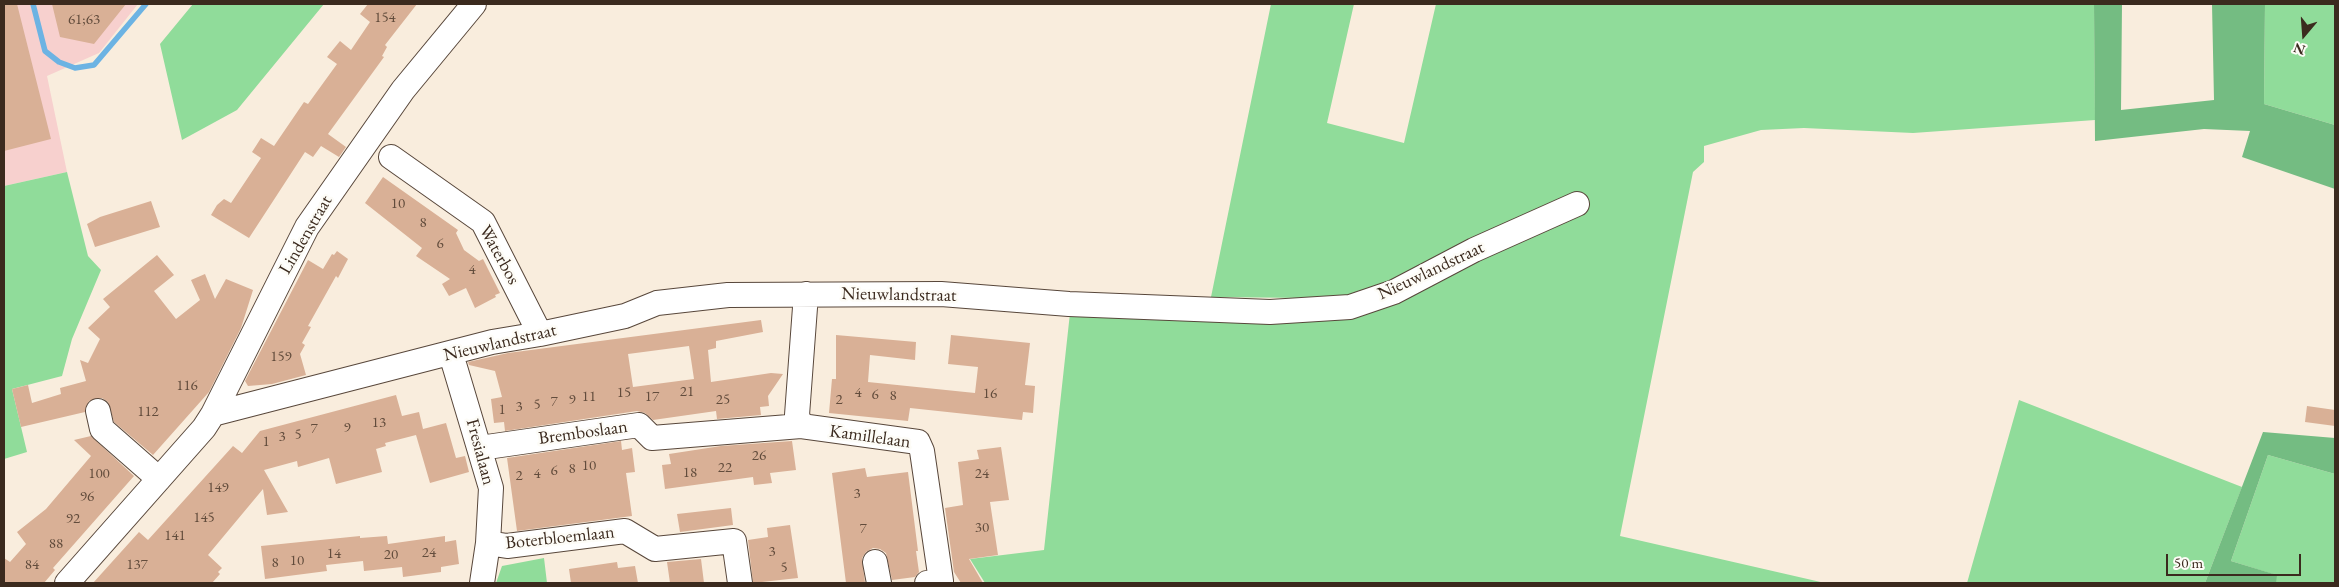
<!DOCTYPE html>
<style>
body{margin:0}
#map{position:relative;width:2339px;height:587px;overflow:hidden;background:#f9eddd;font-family:"EB Garamond",serif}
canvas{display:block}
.frame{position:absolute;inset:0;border:5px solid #3b2a1e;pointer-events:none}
.north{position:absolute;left:2279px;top:10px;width:50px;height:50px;-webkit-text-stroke:4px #fdfcf7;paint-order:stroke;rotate:198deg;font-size:14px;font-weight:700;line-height:20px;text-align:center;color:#3b2a1e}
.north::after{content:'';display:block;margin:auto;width:18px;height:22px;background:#3b2a1e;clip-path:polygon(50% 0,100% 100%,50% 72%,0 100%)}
.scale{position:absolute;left:2166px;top:554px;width:135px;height:22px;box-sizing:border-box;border:2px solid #3b2a1e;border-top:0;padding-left:6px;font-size:15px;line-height:18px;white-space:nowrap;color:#3b2a1e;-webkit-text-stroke:4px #fdfcf7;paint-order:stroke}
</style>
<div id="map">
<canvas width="2339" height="587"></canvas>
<div class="frame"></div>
<div class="north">N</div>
<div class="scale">50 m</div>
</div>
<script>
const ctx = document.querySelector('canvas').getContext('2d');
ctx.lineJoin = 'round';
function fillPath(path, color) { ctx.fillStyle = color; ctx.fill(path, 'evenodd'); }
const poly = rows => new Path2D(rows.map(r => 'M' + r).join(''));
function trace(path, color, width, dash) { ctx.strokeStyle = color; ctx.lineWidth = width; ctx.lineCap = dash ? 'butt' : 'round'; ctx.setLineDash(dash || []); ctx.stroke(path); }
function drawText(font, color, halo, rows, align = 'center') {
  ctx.font = font + ' "EB Garamond",serif'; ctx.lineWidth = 5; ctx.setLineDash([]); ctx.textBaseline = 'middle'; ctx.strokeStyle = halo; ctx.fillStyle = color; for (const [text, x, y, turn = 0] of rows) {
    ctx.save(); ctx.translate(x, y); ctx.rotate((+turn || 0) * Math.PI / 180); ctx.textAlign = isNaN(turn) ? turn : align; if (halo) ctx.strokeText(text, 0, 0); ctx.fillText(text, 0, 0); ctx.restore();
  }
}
fillPath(poly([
 [4,4,138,4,99,53,47,76,67,172,4,186]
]), '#f7d0ce');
fillPath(poly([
 [193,4,324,4,237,110,182,140,160,44],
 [1271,4,1354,4,1327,123,1404,143,1436,4,2094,4,2095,120,1913,133,1804,128,1761,130,1704,146,1704,162,1693,172,1620,536,1825,583,985,583,970,559,1044,550,1070,313,1304,322,1361,313,1349,296,1309,298,1211,297],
 [2265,4,2335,4,2335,125,2264,104],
 [67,172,88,256,101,270,72,339,62,376,12,389,27,452,4,459,4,186],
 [2019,400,2242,487,2205,583,1967,583],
 [2268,455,2335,474,2335,583,2276,583,2276,575,2231,561],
 [544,558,547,583,496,583,502,566]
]), '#90dc9a');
fillPath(poly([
 [2094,4,2122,4,2121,110,2214,100,2212,4,2265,4,2264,104,2335,125,2335,189,2242,157,2250,131,2204,129,2095,141],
 [2263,432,2335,438,2335,474,2268,455,2231,561,2277,575,2276,583,2205,583]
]), '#74bc82');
trace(poly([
 [33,4,45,51,59,62,75,68,94,65,146,4]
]), '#6cb3e3', 5.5);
fillPath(poly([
 [4,4,17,4,51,139,4,151],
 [52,4,126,4,94,44,60,37],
 [368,4,417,4,385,45,387,47,382,56,384,57,328,134,346,147,339,157,321,146,313,157,305,152,249,238,211,215,217,205,224,199,231,203,261,158,252,152,261,138,274,146,304,102,308,104,337,64,327,57,340,41,351,50,370,22,360,14],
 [383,177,458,230,456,233,464,250,479,261,483,259,500,293,495,295,496,297,475,308,466,288,449,296,442,284,450,279,416,256,422,248,365,203],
 [151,201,160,227,95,247,87,224,100,217],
 [337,251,348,259,338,278,336,276,308,326,311,327,302,343,305,345,300,354,306,375,272,384,248,386,245,381,308,260,323,269,332,254,334,255],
 [157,255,174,275,154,291,176,319,200,300,191,280,205,274,215,299,226,279,253,290,241,328,209,392,153,455,114,422,108,402,102,398,89,401,85,412,21,427,12,389,28,385,32,403,61,394,60,388,86,381,80,360,88,363,100,339,88,328,110,307,103,299],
 [761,320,763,332,716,341,716,348,708,350,711,382,771,373,783,374,768,396,769,406,760,407,761,415,717,419,716,411,653,420,645,413,637,411,505,431,504,422,494,423,491,399,502,397,495,371,469,365,468,362,508,353],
 [689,346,694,379,633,387,628,354],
 [836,335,916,342,915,360,870,355,868,382,975,393,978,367,948,364,951,335,1030,343,1025,385,1035,386,1033,413,1023,412,1022,420,910,408,908,421,829,413,832,379,836,379],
 [396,395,402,416,419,412,423,429,446,423,456,458,465,456,469,472,430,483,416,435,385,443,386,446,376,449,382,472,336,484,329,458,298,467,297,461,264,470,288,512,267,515,263,489,208,555,222,568,218,572,220,574,212,583,93,583,139,532,148,540,233,446,242,453,260,431],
 [2307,406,2335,410,2335,426,2305,422],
 [91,436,134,476,53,568,55,570,44,583,4,583,4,558,10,562,26,544,17,532,46,509,91,456,74,440],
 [621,441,622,450,632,448,635,472,626,473,632,516,517,531,507,458],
 [792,441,796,470,770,473,772,483,754,485,753,477,665,489,662,465,671,464,669,454,721,446],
 [1001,447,1009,500,990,502,998,555,969,559,983,583,961,583,954,572,945,508,963,505,958,462,979,459,977,450],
 [865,468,867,477,908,472,918,551,916,551,919,572,915,577,892,580,886,553,880,549,873,548,866,552,862,558,865,583,846,583,832,473],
 [731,508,733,525,680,532,677,514],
 [790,525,798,578,753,583,748,540,768,537,767,528],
 [360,536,360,538,387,536,388,544,445,536,445,542,456,540,459,564,441,567,441,572,403,577,402,567,364,571,363,561,326,565,327,571,265,579,261,546],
 [701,559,704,583,670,583,667,562],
 [617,562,618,568,635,566,638,583,571,583,569,569]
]), '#d9b096');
const minor = poly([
 [391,157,483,222,540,334],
 [806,294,797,415,801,426,918,442,922,451,941,581,927,583],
 [451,354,491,488,488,543,482,583],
 [98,411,102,429,159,479],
 [213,414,492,342,540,334,625,316,657,303,728,295,941,294,1069,304,1270,312,1350,307,1394,292,1474,250,1577,204],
 [480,448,639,425,652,438,801,426],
 [488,543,507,546,625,531,655,549,734,541,740,583],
 [875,562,879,583],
 [67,583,204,428,213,414,307,227,403,90,474,4]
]);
trace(minor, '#58473b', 26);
trace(minor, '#fff', 24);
drawText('15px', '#624c3c', null, [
 ["154",385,18],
 ["61;63",84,20],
 ["10",398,204],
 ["8",423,223],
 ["6",440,244],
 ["4",472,270],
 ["159",281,357],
 ["116",187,386],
 ["21",687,392],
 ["15",624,393],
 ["4",858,393],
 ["16",990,394],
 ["6",875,395],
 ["8",893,396],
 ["11",589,397],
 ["17",652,397],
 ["9",572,400],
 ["25",723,400],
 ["2",839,400],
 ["7",554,402],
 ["5",537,405],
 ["3",519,407],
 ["1",502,410],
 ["112",148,412],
 ["13",379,423],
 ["9",347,428],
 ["7",314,429],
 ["5",298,435],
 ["3",282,437],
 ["1",266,442],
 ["26",759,456],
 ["10",589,466],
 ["22",725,468],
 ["8",572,469],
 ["6",554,471],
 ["18",690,473],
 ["100",99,474],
 ["4",537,474],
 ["24",982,474],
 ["2",519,476],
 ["149",218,488],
 ["3",857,494],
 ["96",87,497],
 ["145",204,518],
 ["92",73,519],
 ["30",982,528],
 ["7",863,529],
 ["141",175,536],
 ["88",56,544],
 ["3",772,552],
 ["24",429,553],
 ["14",334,554],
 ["20",391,555],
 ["10",297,561],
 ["8",275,563],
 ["84",32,565],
 ["137",137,565],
 ["5",784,568]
]);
drawText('18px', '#3b2a1e', '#fdfcf7', [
 ["Lindenstraat",306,235,-60],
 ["Waterbos",499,255,61],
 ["Nieuwlandstraat",1431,271,-25],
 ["Nieuwlandstraat",899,295,1],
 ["Nieuwlandstraat",500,343,-13],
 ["Bremboslaan",583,433,-8],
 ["Kamillelaan",870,437,8],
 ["Fresialaan",480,452,75],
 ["Boterbloemlaan",560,538,-6]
]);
</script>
